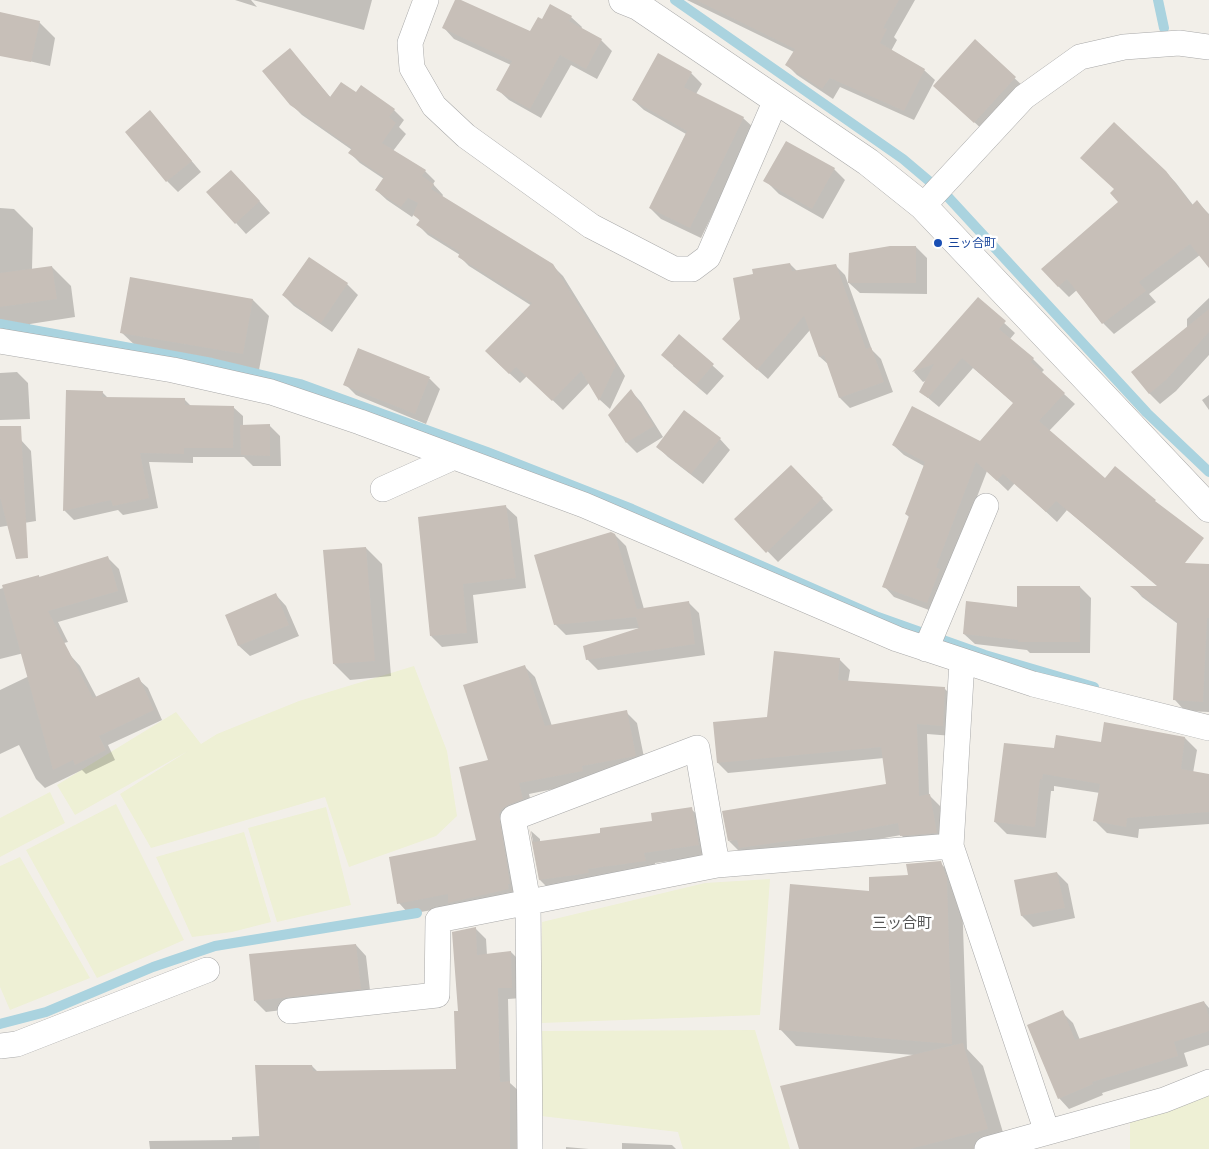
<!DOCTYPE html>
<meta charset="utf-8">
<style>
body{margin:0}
canvas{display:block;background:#f2efe9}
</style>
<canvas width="1209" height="1149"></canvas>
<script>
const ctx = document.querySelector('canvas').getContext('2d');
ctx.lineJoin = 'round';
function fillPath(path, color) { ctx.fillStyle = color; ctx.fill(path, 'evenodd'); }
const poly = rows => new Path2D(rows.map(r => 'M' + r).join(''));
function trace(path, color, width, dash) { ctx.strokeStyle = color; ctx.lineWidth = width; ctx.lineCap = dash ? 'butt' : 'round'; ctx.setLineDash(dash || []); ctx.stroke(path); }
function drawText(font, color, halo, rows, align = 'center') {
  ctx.font = font + ' Mulish,"Noto Sans JP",sans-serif'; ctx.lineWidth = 5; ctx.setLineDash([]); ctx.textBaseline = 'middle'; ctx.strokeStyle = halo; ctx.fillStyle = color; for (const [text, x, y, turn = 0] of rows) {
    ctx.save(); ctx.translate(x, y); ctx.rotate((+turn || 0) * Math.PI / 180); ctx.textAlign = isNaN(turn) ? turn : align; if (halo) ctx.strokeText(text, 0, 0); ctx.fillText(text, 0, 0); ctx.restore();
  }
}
fillPath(poly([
 [414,666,447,751,457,816,436,836,349,867,325,797,151,848,120,794,188,751,75,815,57,785,176,712,201,744,217,734,299,701],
 [50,792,65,823,0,857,0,818],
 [116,804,184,940,97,978,26,850],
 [326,807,351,905,277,922,248,828],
 [244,832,271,922,232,932,192,937,156,857],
 [20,857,90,978,10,1010,0,987,0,866],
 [770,879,760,1015,541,1023,542,922,705,883],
 [755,1030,790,1149,683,1149,678,1132,541,1116,541,1031],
 [1209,1090,1209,1149,1130,1149,1130,1122]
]), '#eef0d5');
fillPath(poly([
 [235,0,251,0,257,7],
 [253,0,372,0,364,30],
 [456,0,530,33,543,21,571,17,582,27,581,29,601,40,612,51,597,79,571,65,541,118,509,100,498,90,511,65,454,39,444,28],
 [687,0,915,0,894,37,897,40,891,51,924,70,935,80,914,120,840,87,833,99,797,75,787,65,794,52],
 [0,14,39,22,55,38,50,66,0,54],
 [975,41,1026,89,985,132,946,96],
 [290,50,331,98,356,94,394,110,404,120,399,127,406,134,393,151,425,171,435,181,433,184,443,195,442,197,552,265,563,276,625,376,610,409,600,400,590,382,563,410,527,376,520,383,497,362,532,306,469,266,459,256,460,255,428,235,418,225,420,221,414,214,412,217,387,200,376,190,384,179,360,163,350,153,352,150,302,115,291,104],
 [691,73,702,84,696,94,743,118,754,128,701,238,661,219,650,208,686,134,644,110,633,100],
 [150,112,201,172,178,192,167,181],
 [834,169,845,180,823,219,779,194,768,183],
 [1165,171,1176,183,1193,205,1197,202,1209,214,1209,248,1149,294,1156,302,1114,334,1103,323,1077,290,1069,297,1058,286],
 [242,182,270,213,246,234,236,223],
 [0,208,14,209,33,228,32,270,52,267,71,286,75,317,30,324,29,346,0,331],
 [916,247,927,258,927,294,860,293,849,283],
 [309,258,347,284,358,295,332,332,294,306,283,295],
 [790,264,797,271,835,265,845,275,872,350,881,359,893,392,850,408,840,398,829,365,820,357,810,330,768,379,734,349,754,275],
 [1209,298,1209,355,1176,391,1160,404,1149,393,1187,329,1187,319],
 [978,299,1015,333,1010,339,1033,359,1044,370,1041,373,1075,404,1049,431,1105,480,1116,468,1180,524,1131,564,1067,510,1057,522,1015,483,1008,491,987,471,946,577,937,613,894,597,884,586,910,518,906,514,924,466,904,455,893,445,980,442,1014,403,973,368,939,407,921,392,927,380,923,382,914,372],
 [253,300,269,316,259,370,138,348,121,332],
 [680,336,724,376,707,395,673,366],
 [359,350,430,379,440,389,426,424,356,395,345,384],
 [17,372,28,383,30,419,0,420,0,373],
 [631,391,641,402,663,437,637,453,627,443],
 [102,392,108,398,185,400,192,407,233,407,243,416,243,426,269,425,280,436,281,466,253,466,244,457,193,457,193,463,149,462,158,508,123,515,118,510,74,520,64,510],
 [1209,395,1209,410,1202,400],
 [720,439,730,450,703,484,668,457,657,446],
 [21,440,31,451,36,521,0,527,0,444],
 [802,477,833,510,778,562,736,519],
 [506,507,517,517,526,588,473,595,478,643,442,647,431,636],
 [615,535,626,546,644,609,688,602,699,613,705,655,598,670,587,659,639,628,566,635,555,624],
 [366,548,382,564,391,676,350,680,334,664],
 [108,558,119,569,128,602,58,622,68,642,0,659,0,589,39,576,40,578],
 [1209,566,1209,712,1185,711,1175,700,1178,624,1142,597,1133,587,1159,587],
 [1080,587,1091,598,1090,653,1030,653,1027,650,975,644,964,634,1019,608],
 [276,595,286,606,299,636,250,656,239,646,227,615],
 [71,656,80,666,97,698,138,679,148,688,162,720,108,745,115,760,86,774,82,770,45,788,36,779,19,745,0,754,0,690],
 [839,659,850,670,848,682,944,688,955,699,953,736,927,734,929,795,940,806,946,843,912,846,901,835,862,842,739,851,729,841,888,786,884,758,728,773,718,763,714,723,768,718],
 [524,666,535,677,552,726,626,712,637,723,646,767,593,781,529,794,533,810,518,815,520,895,409,914,399,903,477,841,490,761],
 [1185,738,1197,750,1193,773,1209,775,1209,824,1139,829,1138,838,1107,833,1095,821,1100,793,1054,786,1054,791,1051,791,1046,838,1007,834,995,822,1055,750,1102,743],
 [691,809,702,819,709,856,655,863,656,871,551,891,540,880,531,831,540,839,540,842,602,834,654,822],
 [940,863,957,879,962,896,967,1049,983,1066,1008,1149,800,1149,914,1055,796,1046,780,1029,871,892],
 [1057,873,1068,884,1075,918,1033,927,1022,916,1016,881],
 [476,929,486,939,487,955,511,952,522,963,522,998,508,999,510,1083,521,1093,520,1149,150,1149,149,1141,232,1140,232,1137,260,1136,312,1066,318,1072,457,1070,459,1012],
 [356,945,366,956,371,999,266,1012,255,1001],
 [1204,1002,1209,1008,1209,1045,1184,1053,1188,1066,1102,1093,1103,1095,1069,1109,1059,1098,1062,1012,1073,1023,1080,1040],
 [622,1143,672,1145,676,1149,622,1149],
 [566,1147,589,1149,566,1149]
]), '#0003');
trace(poly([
 [675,0,903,159,948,197,1147,413,1209,472],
 [1158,0,1164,28],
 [0,324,212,363,300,384,487,452,632,509,878,617,985,655,1094,687],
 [0,1024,46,1012,153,967,215,946,417,913]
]), '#aad3df', 10);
fillPath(poly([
 [455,0,461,0,530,31,538,17,542,19,550,4,572,16,569,21,602,39,586,69,560,55,530,109,496,90,512,61,442,28],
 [696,0,899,0,883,28,887,29,880,43,925,69,904,111,830,78,822,89,785,65,795,49],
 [0,12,40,21,31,62,0,56],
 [975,39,1016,77,974,123,933,86],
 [290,48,330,97,341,82,356,92,361,85,395,109,389,117,396,123,382,143,426,170,422,176,434,184,431,189,553,264,616,365,599,401,581,371,552,401,516,367,509,374,485,351,532,303,458,257,460,252,416,225,420,220,413,215,418,203,408,198,401,207,375,190,384,177,348,153,352,148,290,105,262,71],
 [658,53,692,72,684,87,744,117,690,228,649,208,687,131,632,100],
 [150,110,192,161,166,182,125,132],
 [1114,122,1166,171,1192,205,1197,200,1209,215,1209,268,1190,244,1139,282,1146,291,1102,324,1067,279,1058,287,1041,269,1118,202,1110,193,1114,189,1080,158],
 [786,141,835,168,812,209,763,181],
 [231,170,260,201,235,224,206,192],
 [890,246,916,246,916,283,848,283,849,253],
 [309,257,348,283,321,323,282,295],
 [790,263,792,271,836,264,866,349,871,347,884,382,839,398,824,355,819,357,804,316,757,370,722,339,740,319,733,278,753,274,752,269],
 [52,266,57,299,0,307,0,273],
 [130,277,253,299,243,354,120,333],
 [978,297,1006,321,999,329,1034,358,1031,362,1065,393,1039,421,1105,478,1115,466,1156,500,1155,501,1204,538,1185,563,1209,564,1209,618,1207,618,1203,702,1173,700,1177,622,1130,586,1157,586,1056,501,1046,512,1003,474,997,481,976,462,936,567,940,569,927,603,882,587,909,516,905,514,925,462,892,445,912,406,980,441,1013,403,962,358,928,398,919,392,934,364,912,372],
 [1209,309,1209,332,1166,380,1149,394,1131,372],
 [679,334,714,364,696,385,661,355],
 [358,348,430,377,415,414,343,385],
 [631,389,654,426,626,443,608,415],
 [66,390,103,391,102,397,185,398,185,405,234,406,233,448,184,448,184,454,140,453,149,498,113,506,111,500,63,511],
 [684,410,721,438,691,474,656,447],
 [270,424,270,456,241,455,240,425],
 [0,426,21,426,28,558,16,559,0,497],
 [791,465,823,498,766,553,734,519],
 [506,505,516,578,463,584,467,633,430,636,418,517],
 [611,532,615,534,637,609,689,601,695,644,586,660,583,646,639,628,636,617,554,625,534,555],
 [366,547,375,661,333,664,323,550],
 [108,556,118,591,48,611,93,698,139,677,154,710,99,736,106,750,75,765,73,760,53,770,2,585,39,575,39,577],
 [1017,586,1080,586,1080,642,1018,642,1018,640,963,634,966,601,1017,607],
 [276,593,289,625,238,646,225,615],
 [774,651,840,658,838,680,945,687,943,726,917,724,919,796,930,794,937,833,900,836,898,823,851,832,739,848,737,840,728,841,722,811,886,784,881,747,717,763,713,722,767,717],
 [525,665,545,726,627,710,636,756,582,766,583,771,519,783,523,799,508,805,502,809,499,814,510,884,508,884,509,889,448,903,448,894,397,904,389,857,476,840,459,767,488,760,463,685],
 [1104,722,1185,737,1181,769,1209,774,1209,812,1127,818,1126,827,1093,821,1100,784,1043,774,1042,780,1040,779,1035,827,994,822,1004,743,1054,748,1056,735,1101,742],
 [692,807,699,845,644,853,646,861,588,869,589,873,539,880,529,827,533,842,600,833,600,828,652,821,651,813],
 [941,861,947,879,952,1044,779,1030,790,884,869,891,869,877,908,875,906,864],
 [1057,872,1065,908,1021,916,1014,880],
 [476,927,477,955,511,951,512,988,498,988,500,1082,510,1081,510,1149,260,1149,255,1065,312,1065,313,1071,456,1069,454,1011,458,1011,452,932],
 [356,944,361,989,254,1001,249,954],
 [1204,1001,1209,1017,1209,1031,1174,1042,1178,1056,1092,1082,1093,1084,1058,1099,1027,1025,1063,1010,1075,1040],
 [963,1043,988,1129,910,1149,799,1149,780,1086]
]), '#c7bfb8');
const minor = poly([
 [426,0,410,43,412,68,434,106,466,136,591,226,674,269,692,269,708,257,776,100],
 [923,206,1024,97,1080,57,1124,47,1179,43,1209,47],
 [0,341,173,370,271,392,360,422,584,505,897,639,1033,684,1209,728],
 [383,489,454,457],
 [926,649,986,506],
 [962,661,951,846,1047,1132],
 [290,1011,437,995,438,920,717,865,951,846],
 [0,1046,17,1044,207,970],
 [530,1149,528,902,513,818,697,748,717,865],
 [987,1149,1164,1100,1209,1082]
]);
const tertiary = poly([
 [623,0,638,6,868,162,923,206,1209,508]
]);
trace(minor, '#a9a9a9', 26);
trace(tertiary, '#a9a9a9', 29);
trace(minor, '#fff', 25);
trace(tertiary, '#fff', 28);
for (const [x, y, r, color] of [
 [938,243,5,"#1a4fb4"]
]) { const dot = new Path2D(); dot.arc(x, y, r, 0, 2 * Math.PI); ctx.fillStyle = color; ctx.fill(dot); trace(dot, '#fff', 2); }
drawText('12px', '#164399', '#fff', [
 ["三ッ合町",948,243]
], 'left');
drawText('15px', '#555', '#fff', [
 ["三ッ合町",902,923]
]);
</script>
